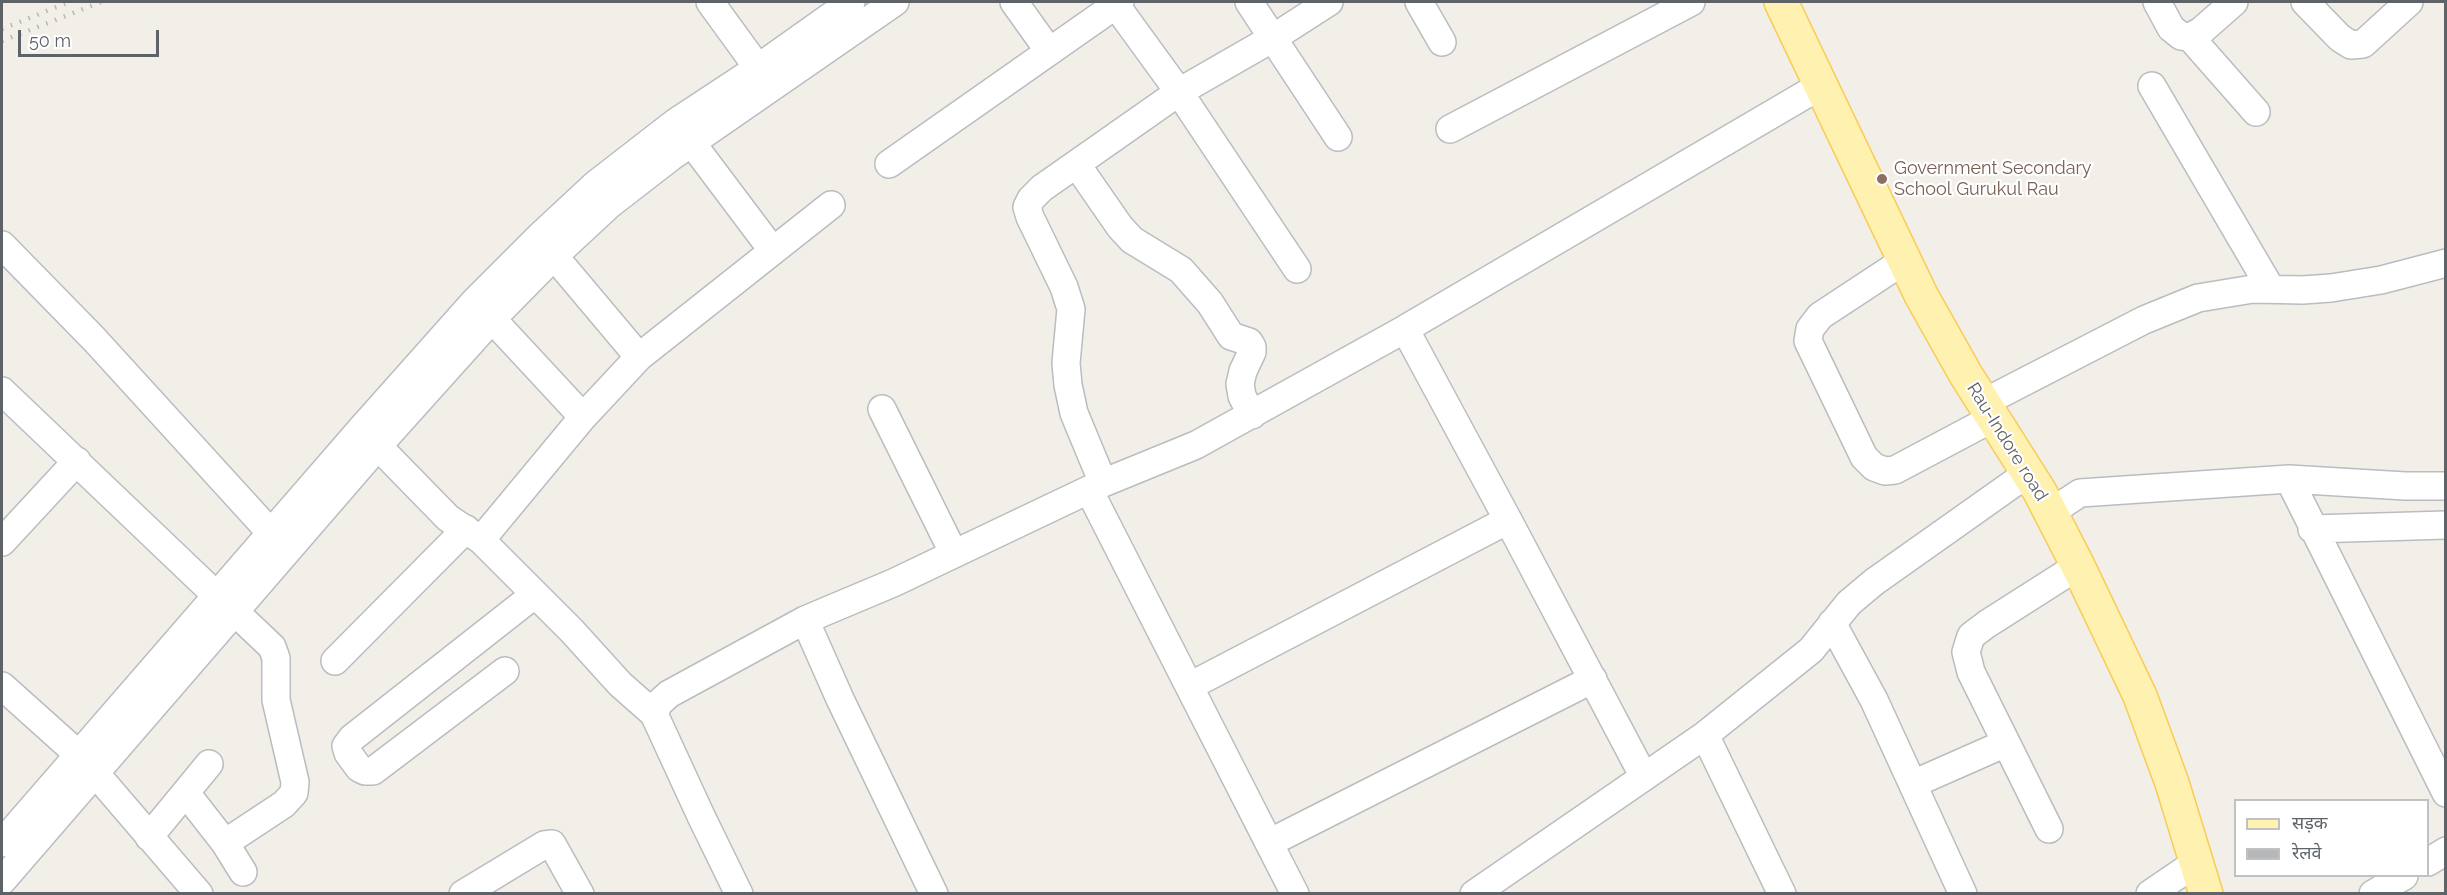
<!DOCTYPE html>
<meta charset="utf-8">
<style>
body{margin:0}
#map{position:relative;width:2447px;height:895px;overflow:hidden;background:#f1efe7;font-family:Raleway,"Noto Sans Devanagari",sans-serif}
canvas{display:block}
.frame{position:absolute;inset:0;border:3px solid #5e6368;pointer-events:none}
.legend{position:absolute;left:2234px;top:799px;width:195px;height:78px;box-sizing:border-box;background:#fff;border:2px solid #bfc1c3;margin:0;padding:8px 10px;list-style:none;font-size:18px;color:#5e6368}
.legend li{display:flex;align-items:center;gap:12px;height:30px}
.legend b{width:30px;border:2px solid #bfc1c3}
.scale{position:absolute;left:18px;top:30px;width:141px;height:27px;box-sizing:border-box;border:3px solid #5e6368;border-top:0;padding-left:8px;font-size:18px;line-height:21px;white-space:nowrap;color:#5e6368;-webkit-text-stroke:4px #fff;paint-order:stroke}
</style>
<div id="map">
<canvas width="2447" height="895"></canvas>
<div class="frame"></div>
<ul class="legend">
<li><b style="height:8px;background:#fff1af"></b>सड़क</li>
<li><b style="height:8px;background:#b6b7b8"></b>रेलवे</li>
</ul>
<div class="scale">50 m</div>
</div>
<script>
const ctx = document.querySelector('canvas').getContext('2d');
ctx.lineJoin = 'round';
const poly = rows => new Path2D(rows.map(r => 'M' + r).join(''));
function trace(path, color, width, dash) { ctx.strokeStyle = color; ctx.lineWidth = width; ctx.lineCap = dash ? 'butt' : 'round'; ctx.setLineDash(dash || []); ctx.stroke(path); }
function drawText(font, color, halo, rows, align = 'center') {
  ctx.font = font + ' Raleway,sans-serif'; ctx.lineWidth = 4.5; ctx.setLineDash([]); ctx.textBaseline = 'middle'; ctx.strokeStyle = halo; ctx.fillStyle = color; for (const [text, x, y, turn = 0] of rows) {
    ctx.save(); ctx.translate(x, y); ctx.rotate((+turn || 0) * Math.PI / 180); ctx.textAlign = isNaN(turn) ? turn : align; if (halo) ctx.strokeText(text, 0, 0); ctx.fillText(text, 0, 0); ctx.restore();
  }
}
const minor = poly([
 [710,2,758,68],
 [1014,2,1049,51],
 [1249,2,1338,137],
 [1419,2,1442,42],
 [2157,2,2171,28,2181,36,2190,37,2201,31,2234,2],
 [2305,2,2340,38,2351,45,2363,44,2409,2],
 [1115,4,1179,92,1297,269],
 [2190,37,2256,112],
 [2152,86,2271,289],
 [1450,129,1691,2],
 [682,130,773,251],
 [889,164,1120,2],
 [1077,165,1120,227,1132,240,1181,270,1210,303,1231,336,1249,342,1252,347,1252,352,1243,371,1240,384,1242,396,1252,415],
 [2,245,94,339,271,533],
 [554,256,639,357],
 [1905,260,1820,316,1810,329,1808,341,1864,457,1874,467,1885,471,1895,470,1993,418],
 [492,319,583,417],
 [1405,329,1508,520,1644,777],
 [2,391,217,596],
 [1983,403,2144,320,2198,298,2253,289,2303,290,2331,288,2381,280,2446,263],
 [882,409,954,554],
 [366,434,448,518,481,540,572,631,620,684,654,714],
 [2289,479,2446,793],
 [1103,483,1074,413,1068,385,1066,363,1071,309,1064,287,1030,217,1027,207,1031,199,1042,188,1179,92,1273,38,1329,2],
 [1089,490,1295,894],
 [2051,512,2080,493,2289,479,2405,486,2446,486],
 [2312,529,2446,525],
 [481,540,583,417,639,357,831,205],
 [2,542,77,461],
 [805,620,840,699,934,894],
 [1832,623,1874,700,1963,894],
 [335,661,466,529],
 [505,671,373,771,365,771,359,768,348,753,346,746,352,738,534,595],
 [2,686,79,755],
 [1190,686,1508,520],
 [1705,735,1782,894],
 [96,774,199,894],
 [1913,784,2006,743],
 [186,793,225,843,243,872],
 [2049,829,1971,672,1966,652,1971,636,1987,624,2078,566],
 [149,837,209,764],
 [2,843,361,429,475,301,539,237,596,184,676,122,758,68,851,2],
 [225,843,284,804,294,793,295,782,276,700,276,658,272,647,234,611],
 [1269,843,1593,679],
 [2428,862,2446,851],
 [2,881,378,446,492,319,554,256,609,205,671,157,895,2],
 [463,894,544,845,552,844,580,894],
 [739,894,701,816,654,714,659,703,669,694,805,620,893,583,1103,483,1196,445,1405,329,1820,86],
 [1474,894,1705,735,1811,650,1849,603,1874,582,2028,473],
 [2150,894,2197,862],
 [2373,894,2404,876]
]);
const major = poly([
 [1781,2,1921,295,1966,375,2040,492,2078,566,2140,696,2172,783,2206,894]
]);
trace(minor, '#b9bdc1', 30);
trace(major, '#fbcb57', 36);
trace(minor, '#fff', 27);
trace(major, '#fff1af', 33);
trace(poly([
 [2,29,69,2],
 [2,41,101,2]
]), '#b6b7b8', 4.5, [1.5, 8]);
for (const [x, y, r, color] of [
 [1882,179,6,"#8d6e63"]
]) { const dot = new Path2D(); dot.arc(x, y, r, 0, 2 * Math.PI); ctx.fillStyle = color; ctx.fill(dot); trace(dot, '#fff', 2); }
drawText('18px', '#785e54', '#fff', [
 ["Government Secondary",1894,169],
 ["School Gurukul Rau",1894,190]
], 'left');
drawText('18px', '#5e6368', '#fff', [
 ["Rau-Indore road",2007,442,58]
]);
</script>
